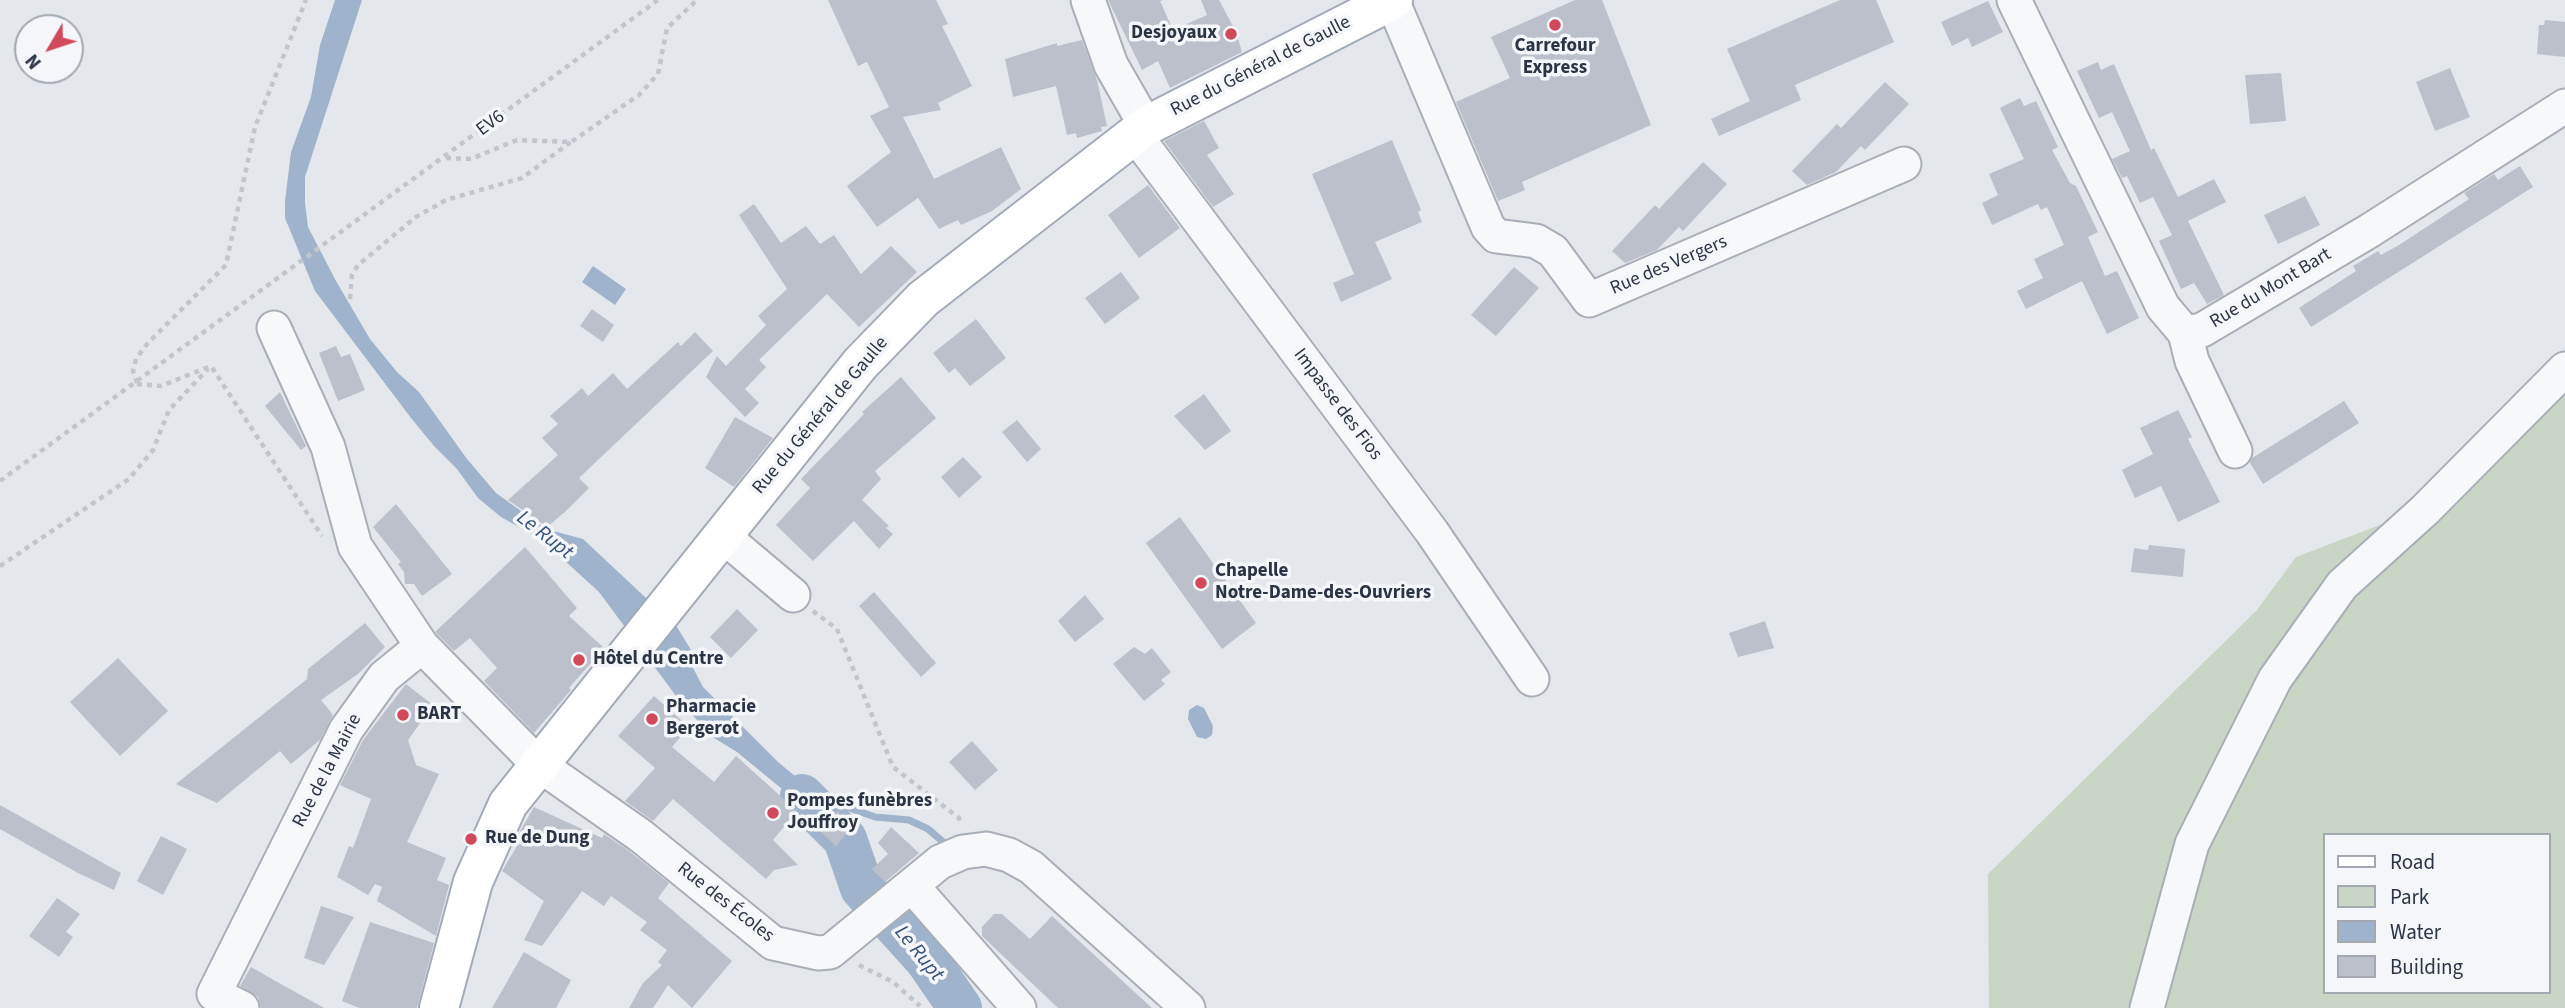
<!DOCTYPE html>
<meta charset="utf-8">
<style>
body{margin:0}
#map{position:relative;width:2565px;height:1008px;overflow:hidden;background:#e4e7ec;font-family:"Source Sans 3",sans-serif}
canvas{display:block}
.legend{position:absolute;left:2323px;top:833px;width:228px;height:161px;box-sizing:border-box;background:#f4f6f9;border:2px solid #a4a8b1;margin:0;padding:9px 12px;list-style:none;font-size:21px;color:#2b3445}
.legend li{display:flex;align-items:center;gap:14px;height:35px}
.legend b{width:35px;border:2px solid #a4a8b1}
.north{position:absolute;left:14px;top:14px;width:70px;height:70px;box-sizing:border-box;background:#f4f6f9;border:2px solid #a4a8b1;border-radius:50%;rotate:231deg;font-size:19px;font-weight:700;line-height:28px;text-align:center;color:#2b3445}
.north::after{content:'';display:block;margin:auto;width:24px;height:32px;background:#d1495b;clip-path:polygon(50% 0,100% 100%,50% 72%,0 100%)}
</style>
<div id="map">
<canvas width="2565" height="1008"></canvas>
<ul class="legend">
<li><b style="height:9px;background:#fff"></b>Road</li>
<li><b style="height:19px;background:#c9d6c5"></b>Park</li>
<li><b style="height:19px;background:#9fb4cc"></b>Water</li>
<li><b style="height:19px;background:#bbc0ca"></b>Building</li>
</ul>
<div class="north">N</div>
</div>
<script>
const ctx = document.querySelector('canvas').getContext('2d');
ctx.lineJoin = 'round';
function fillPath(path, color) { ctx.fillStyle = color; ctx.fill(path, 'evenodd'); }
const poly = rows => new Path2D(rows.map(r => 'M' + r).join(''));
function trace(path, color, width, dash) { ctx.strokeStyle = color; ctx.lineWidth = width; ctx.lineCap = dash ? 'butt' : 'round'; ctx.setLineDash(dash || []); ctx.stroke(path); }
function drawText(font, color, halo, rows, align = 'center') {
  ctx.font = font + ' "Source Sans 3",sans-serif'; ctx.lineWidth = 7; ctx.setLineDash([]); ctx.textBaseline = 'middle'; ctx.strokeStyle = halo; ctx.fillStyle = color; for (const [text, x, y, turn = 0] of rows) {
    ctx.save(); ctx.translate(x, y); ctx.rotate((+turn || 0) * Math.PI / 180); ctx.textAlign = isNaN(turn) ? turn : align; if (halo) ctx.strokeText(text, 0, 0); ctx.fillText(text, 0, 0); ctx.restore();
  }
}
fillPath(poly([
 [2565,353,2565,1008,1989,1008,1988,874,2257,610,2296,557,2385,523],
 [2325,835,2549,835,2549,992,2325,992]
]), '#c9d6c5');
fillPath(poly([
 [335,0,362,0,305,177,305,203,308,227,336,281,370,339,397,372,419,392,467,459,496,493,546,529,583,539,677,627,691,650,689,660,703,687,778,762,837,811,819,830,793,798,737,752,714,738,682,704,599,592,542,540,501,517,478,498,457,469,434,446,411,418,315,291,285,218,285,201,291,152,311,97,320,45],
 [593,266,626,289,615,305,582,282],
 [1197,705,1204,708,1213,726,1212,735,1206,739,1197,737,1188,719,1189,710],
 [899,915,937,954,972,1008,946,1008,921,971,878,923]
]), '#9fb4cc');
trace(poly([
 [819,804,838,804,875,817,909,820,928,829,949,847]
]), '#9fb4cc', 7);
trace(poly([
 [802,796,845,839,862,888,927,960,960,1008]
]), '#9fb4cc', 44);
fillPath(poly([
 [828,0,936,0,948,24,942,26,972,86,938,103,941,110,903,117,934,179,1001,147,1021,189,992,211,961,225,958,220,939,229,918,198,877,227,847,186,891,152,870,116,889,107,867,62,858,66],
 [1108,0,1163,0,1160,1,1173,30,1207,15,1201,0,1219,0,1236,32,1242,52,1170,88,1158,61,1142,70],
 [1575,0,1602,0,1651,125,1522,182,1525,190,1498,201,1456,102,1510,78,1491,37],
 [1840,0,1876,0,1894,42,1795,85,1801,100,1719,136,1711,119,1750,101,1727,49],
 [1988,1,2003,32,1972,47,1968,38,1952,46,1941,22],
 [2545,20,2565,22,2565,57,2537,54,2539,25,2544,25],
 [1082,40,1097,80,1107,126,1101,127,1102,131,1077,138,1076,133,1067,135,1056,86,1013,97,1005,59,1057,43,1057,46],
 [2098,62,2101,70,2114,64,2151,150,2154,148,2178,197,2214,179,2226,202,2188,221,2224,295,2207,304,2194,283,2181,289,2159,241,2172,235,2153,197,2140,203,2127,176,2122,178,2112,159,2130,151,2112,112,2099,118,2077,71],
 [2450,68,2470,117,2435,131,2416,82],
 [2281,73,2286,121,2250,124,2245,75],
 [1885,82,1909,104,1865,150,1861,146,1836,172,1807,185,1792,171,1837,124,1841,128],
 [2020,98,2024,106,2036,101,2058,147,2052,150,2070,183,2076,186,2098,232,2088,237,2105,276,2117,271,2139,318,2107,334,2082,281,2026,309,2017,291,2043,278,2034,259,2064,245,2047,207,2041,210,2038,204,1992,225,1982,203,1998,195,1989,174,2024,159,2000,108],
 [1204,121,1219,148,1207,155,1234,194,1213,207,1164,141],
 [1392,140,1421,210,1418,212,1422,222,1375,242,1392,279,1341,302,1333,283,1354,274,1312,174],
 [1703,162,1727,184,1683,231,1679,227,1657,250,1625,263,1612,251,1655,205,1659,209],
 [2520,166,2533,187,2311,327,2299,308,2356,271,2353,266,2378,251,2381,255,2399,245,2469,199,2464,193,2494,174,2498,180],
 [1148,185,1180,228,1139,258,1108,215],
 [2305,196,2320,225,2278,244,2264,215],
 [754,204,781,243,806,226,820,244,834,235,861,274,891,246,917,272,859,327,827,294,759,360,766,367,745,389,759,403,745,417,706,377,717,356,726,366,766,325,758,316,787,289,739,215],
 [1514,267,1539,288,1496,336,1471,315],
 [1121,272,1140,298,1105,324,1085,298],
 [592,309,614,325,603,342,580,326],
 [976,319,1006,358,970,386,955,368,949,373,933,353],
 [695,332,713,351,579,478,589,488,566,511,547,527,508,500,558,455,542,438,558,424,550,416,582,388,588,396,613,373,627,389,678,342,681,346],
 [336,346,341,357,350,354,365,390,338,401,319,353],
 [901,377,936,418,875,471,881,479,862,500,889,526,886,528,893,534,879,549,854,521,813,561,776,525,810,488,801,479,864,414,862,412],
 [280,392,306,446,301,450,265,406],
 [1204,394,1231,431,1205,450,1174,416],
 [2344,401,2359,423,2263,484,2250,463,2252,458],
 [2178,410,2192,437,2188,439,2220,502,2178,522,2161,486,2135,498,2122,470,2153,454,2140,428],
 [735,417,773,438,734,487,705,468],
 [1017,420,1041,449,1027,462,1002,432],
 [963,457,982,477,959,498,941,477],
 [396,504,452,574,422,596,414,584,405,584,404,572,398,564,401,562,373,527],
 [1180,517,1256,623,1222,649,1146,543],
 [2149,545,2185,549,2183,577,2131,572,2134,548,2148,550],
 [525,547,577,608,569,616,604,648,569,688,571,690,534,733,484,681,497,668,470,638,454,651,435,632],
 [874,592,936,663,921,677,859,606],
 [1085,595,1104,619,1075,642,1058,621],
 [737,609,758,630,731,658,710,637],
 [1765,621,1774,648,1738,657,1729,633],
 [365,623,385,647,358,674,321,700,333,715,320,740,291,764,280,751,217,803,176,784,307,679,308,669],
 [1134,647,1145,654,1152,648,1171,672,1161,680,1165,684,1144,701,1113,664],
 [118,658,168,711,120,756,70,702],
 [406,684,433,705,408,740,416,765,439,774,407,842,446,858,437,880,449,885,436,936,377,901,382,887,375,884,368,895,337,877,349,846,353,848,371,799,340,785,363,740],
 [654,696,689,727,672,747,714,782,736,756,797,811,773,840,798,865,774,870,766,879,673,799,653,821,625,801,655,768,618,736],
 [972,741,998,770,975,790,949,762],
 [0,805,121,873,114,890,76,872,0,829],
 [534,807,602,838,604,834,629,851,669,883,658,898,732,961,692,1008,668,985,653,1008,629,1008,643,983,662,965,658,962,667,950,640,930,647,922,611,896,604,906,582,891,542,946,524,940,544,901,502,871,523,836,519,833],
 [837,811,853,826,836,846,819,830],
 [891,827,919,853,885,882,872,869,888,854,878,843],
 [161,836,187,849,163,895,137,881],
 [57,898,80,914,66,932,73,937,59,957,29,936],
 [321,906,354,917,324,965,304,958],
 [994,914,1002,914,1030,939,1052,916,1152,1008,1058,1008,982,936,982,927],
 [370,922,434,943,417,1008,359,1008,342,1001],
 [524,952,571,980,556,1008,492,1008],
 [251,967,272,979,324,1008,261,1008,258,997,240,986]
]), '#bbc0ca');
const minor = poly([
 [1088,0,1111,65,1146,126],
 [1392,0,1488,227,1496,236,1536,241,1553,251,1589,300,1904,164],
 [2014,0,2163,307,2185,333,2202,330,2369,231,2565,106],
 [1136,136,1432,532,1532,679],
 [274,328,328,447,355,546,422,646,538,764,641,836,773,943,818,953,830,952,940,862,963,852,986,849,1009,855,1031,867,1188,1008],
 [2185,333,2192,361,2235,451],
 [723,536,793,595],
 [912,886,1019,1008],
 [242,1008,214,994,346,730,384,677,422,646],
 [2147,1008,2192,844,2275,679,2342,585,2425,510,2565,369]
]);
const major = poly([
 [439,1008,473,882,508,804,860,364,923,299,1146,126,1393,0]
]);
trace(minor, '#a9aeb7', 37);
trace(major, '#a3abb8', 42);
trace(poly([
 [446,158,471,159,517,140,571,142,639,95,658,74,667,28,697,0],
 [350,299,352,275,358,265,416,217,446,200,522,178,571,142],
 [137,383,133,371,136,359,147,344,226,265,255,127,306,0],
 [137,384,161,386,211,366,322,536],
 [0,481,658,0],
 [0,566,129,479,153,450,169,410,208,369],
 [813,611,837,629,893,767,959,818,961,824],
 [859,965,893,982,920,1006]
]), '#c2c5cb', 4.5, [5, 5]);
trace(minor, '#f7f8fa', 33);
trace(major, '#fff', 38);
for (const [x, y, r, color] of [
 [1555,25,7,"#d1495b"],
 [1231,34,7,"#d1495b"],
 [1201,583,7,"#d1495b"],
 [579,660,7,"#d1495b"],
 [403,715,7,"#d1495b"],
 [652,719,7,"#d1495b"],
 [773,813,7,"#d1495b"],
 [471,839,7,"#d1495b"]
]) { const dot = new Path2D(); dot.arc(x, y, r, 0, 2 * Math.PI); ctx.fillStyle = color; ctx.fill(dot); trace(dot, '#f4f6f9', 2.5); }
drawText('bold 19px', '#2b3445', '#f4f6f9', [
 ["Desjoyaux",1217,34,"right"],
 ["Carrefour",1555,47,"center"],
 ["Express",1555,69,"center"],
 ["Chapelle",1215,572],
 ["Notre-Dame-des-Ouvriers",1215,594],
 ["Hôtel du Centre",593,660],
 ["Pharmacie",666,708],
 ["Bergerot",666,730],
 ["BART",417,715],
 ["Pompes funèbres",787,802],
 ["Jouffroy",787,824],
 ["Rue de Dung",485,839]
], 'left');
drawText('19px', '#2b3445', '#f4f6f9', [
 ["Rue du Général de Gaulle",1261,67,-27],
 ["EV6",491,124,-37],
 ["Rue des Vergers",1669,266,-23],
 ["Rue du Mont Bart",2271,289,-31],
 ["Impasse des Fios",1337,405,53],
 ["Rue du Général de Gaulle",821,416,-50],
 ["Rue de la Mairie",328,771,-62],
 ["Rue des Écoles",725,903,38]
]);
drawText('italic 21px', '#34527a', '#f4f6f9', [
 ["Le Rupt",544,536,38],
 ["Le Rupt",918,954,51]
]);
</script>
